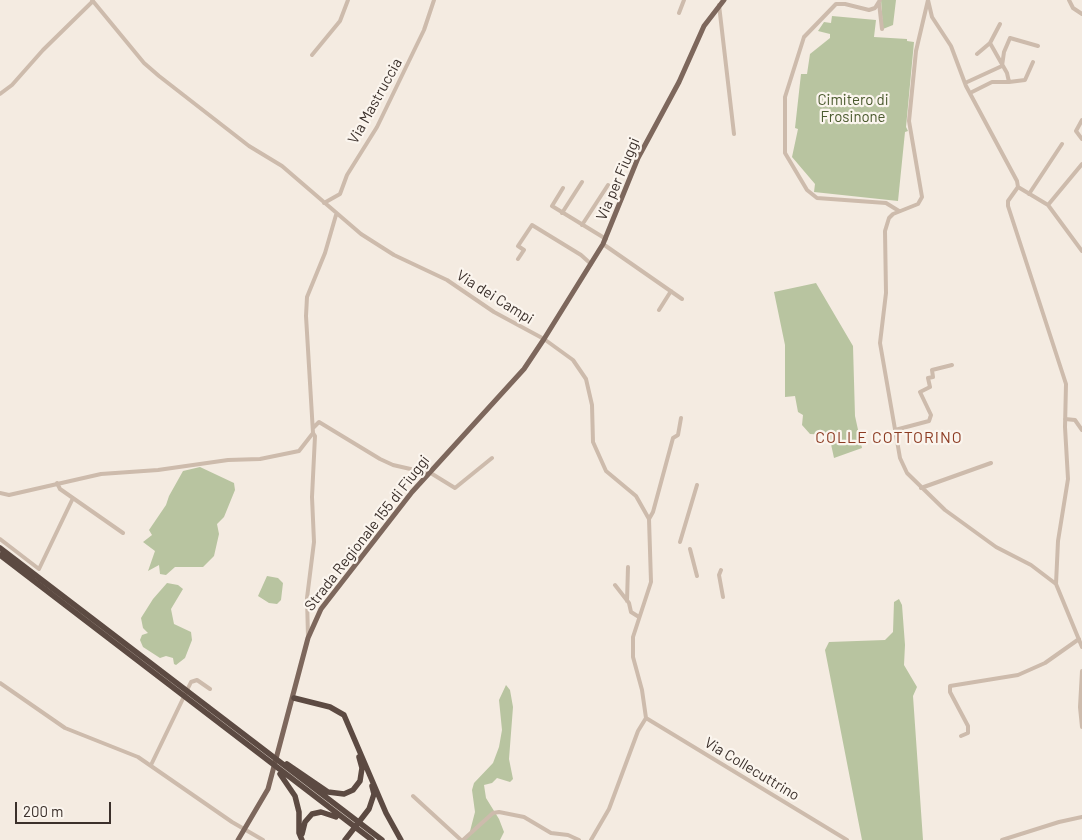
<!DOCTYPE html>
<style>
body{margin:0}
#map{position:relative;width:1082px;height:840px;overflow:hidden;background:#f4ebe1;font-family:Barlow,sans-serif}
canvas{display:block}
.scale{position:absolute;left:15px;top:802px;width:96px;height:22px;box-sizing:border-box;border:2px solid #3b302b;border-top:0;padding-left:6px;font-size:15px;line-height:18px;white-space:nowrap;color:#3b302b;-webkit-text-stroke:4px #fbf5ee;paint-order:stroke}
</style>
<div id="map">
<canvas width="1082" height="840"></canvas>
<div class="scale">200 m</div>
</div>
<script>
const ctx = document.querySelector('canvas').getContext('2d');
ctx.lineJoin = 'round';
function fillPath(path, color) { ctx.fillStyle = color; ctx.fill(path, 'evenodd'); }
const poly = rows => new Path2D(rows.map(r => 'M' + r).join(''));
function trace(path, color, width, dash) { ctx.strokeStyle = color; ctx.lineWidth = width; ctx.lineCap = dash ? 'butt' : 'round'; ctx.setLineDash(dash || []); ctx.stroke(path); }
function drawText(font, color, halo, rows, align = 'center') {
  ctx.font = font + ' Barlow,sans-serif'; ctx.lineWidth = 4.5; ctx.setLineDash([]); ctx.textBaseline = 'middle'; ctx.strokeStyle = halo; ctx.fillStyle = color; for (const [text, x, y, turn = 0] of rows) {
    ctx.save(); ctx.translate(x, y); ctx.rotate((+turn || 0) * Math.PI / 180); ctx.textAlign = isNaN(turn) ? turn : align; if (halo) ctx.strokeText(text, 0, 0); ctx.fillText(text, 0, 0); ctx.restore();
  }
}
fillPath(poly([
 [881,0,896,0,893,25,883,29],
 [832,16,876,20,874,37,907,39,907,41,914,42,906,127,908,131,905,132,898,201,814,192,815,184,792,157,798,129,795,128,801,74,807,74,810,54,830,38,830,34,818,31,824,22,831,23],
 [816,283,853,346,855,416,862,448,834,458,829,435,810,434,802,425,803,415,798,412,795,396,785,397,785,345,774,292],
 [200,467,234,483,235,490,224,517,217,524,219,534,214,556,203,567,175,567,166,575,160,574,159,565,148,571,155,551,143,542,152,535,149,530,166,505,169,496,183,471],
 [267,576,278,578,283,583,281,600,277,604,269,603,258,596],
 [167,583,178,585,183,589,171,609,174,624,191,632,192,640,185,658,176,665,174,664,173,658,166,656,160,658,143,647,140,640,142,635,148,633,143,628,141,618,153,599],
 [899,599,902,605,905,645,904,665,917,687,913,696,923,840,862,840,825,650,829,642,885,640,893,632,894,602],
 [506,685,510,690,513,707,509,759,513,779,510,782,497,778,492,783,484,785,486,798,499,819,504,832,500,840,465,840,469,835,475,812,472,790,474,783,493,763,499,747,502,730,499,700]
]), '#b8c4a0');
trace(poly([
 [92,0,144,63,159,76,249,146,282,166,361,234,394,255,447,280,494,312,544,339,573,360,586,379,592,405,593,442,606,471,636,496,649,519,651,582,633,637,633,657,642,690,646,718],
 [880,0,875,8,869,10,845,4,836,4,804,37,785,97,785,153,807,190,817,198,886,203,899,211],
 [928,0,932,17,951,46,966,86,1017,181,1018,187,1008,201,1008,206,1066,384,1065,427,1068,479,1058,541,1056,584,1031,565,996,547,945,510,907,473,900,458,880,343,886,293,885,231,889,218,893,214,918,204,922,197,909,121,916,51,928,0],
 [1069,0,1073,8,1082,14],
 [879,3,882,29],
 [719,5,734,134],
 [679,13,684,0],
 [977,54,990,43],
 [312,55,340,21,348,0],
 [1009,82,1025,80,1033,62],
 [965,83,1002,66,1004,52,1010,38,1038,46],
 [970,93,992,82,1009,82,1007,73,990,43,1000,24],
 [0,94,12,85,43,50,93,1],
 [1082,120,1076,131,1082,139],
 [1018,187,1048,205,1082,251],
 [563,188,552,206,606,239],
 [1029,194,1062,144],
 [324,203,340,194,347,175,377,127,424,30,434,0],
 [1048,205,1082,164],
 [562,213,582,182],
 [582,225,608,185],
 [603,244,682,299],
 [518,259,524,250,518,246,532,225,581,255,591,264],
 [659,310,671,291],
 [1065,419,1075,420,1082,430],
 [313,428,319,422,380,459,393,465,428,473],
 [895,430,929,421,931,415,920,392,930,387,928,378,933,377,932,370,952,365],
 [429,472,455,488,492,458],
 [57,483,60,489,123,533],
 [921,488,991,463],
 [0,493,9,495,101,474,158,470,228,460,260,459,299,451,313,433,306,316,307,297,325,253,336,215],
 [649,519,653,512,673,438,678,435,681,418],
 [0,539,39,569,73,498],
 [680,542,697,485],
 [690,549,697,576],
 [721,570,719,575,723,597],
 [1056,584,1082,647],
 [615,585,629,603,631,612,639,617],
 [627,601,628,567],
 [308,637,307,598,314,542,312,497,315,436,313,433],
 [1082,671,1080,707,1082,727],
 [0,683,65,728,138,757,232,822,263,840],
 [646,718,847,840],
 [961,736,968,733,968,726,950,692,950,686,1018,675,1045,663,1079,639],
 [151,765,191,682,197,680,210,689],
 [413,796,461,840],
 [463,840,493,813,499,812,524,817,551,833,568,835,579,840],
 [591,840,609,809,638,731,646,718],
 [1002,840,1059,822,1082,817]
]), '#cdbbac', 4);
trace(poly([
 [238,840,268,789,308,638,321,609,412,492,524,369,544,339,603,244,638,158,679,82,704,26,724,0]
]), '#7d675c', 5);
trace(poly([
 [0,548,382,840],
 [0,555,372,840],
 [294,698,330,707,344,715,386,813,401,840],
 [287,764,328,792,344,794,353,790,360,781,362,768,359,757],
 [280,774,295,796,299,812,299,833,302,840],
 [302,834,305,822,312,814,321,812,336,817],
 [345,840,369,809,374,794,372,786]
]), '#5c4a42', 5.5);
drawText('15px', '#4a5a2e', '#fbf5ee', [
 ["Cimitero di",853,100],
 ["Frosinone",853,117]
]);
drawText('15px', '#3b302b', '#fbf5ee', [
 ["Via Mastruccia",375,101,-61],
 ["Via per Fiuggi",618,179,-67],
 ["Via dei Campi",495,297,32],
 ["Strada Regionale 155 di Fiuggi",367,533,-52],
 ["Via Collecuttrino",752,769,31]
]);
ctx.letterSpacing = '1px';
drawText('16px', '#8c3b22', '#fbf5ee', [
 ["COLLE COTTORINO",889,438]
]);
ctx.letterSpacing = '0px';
</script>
